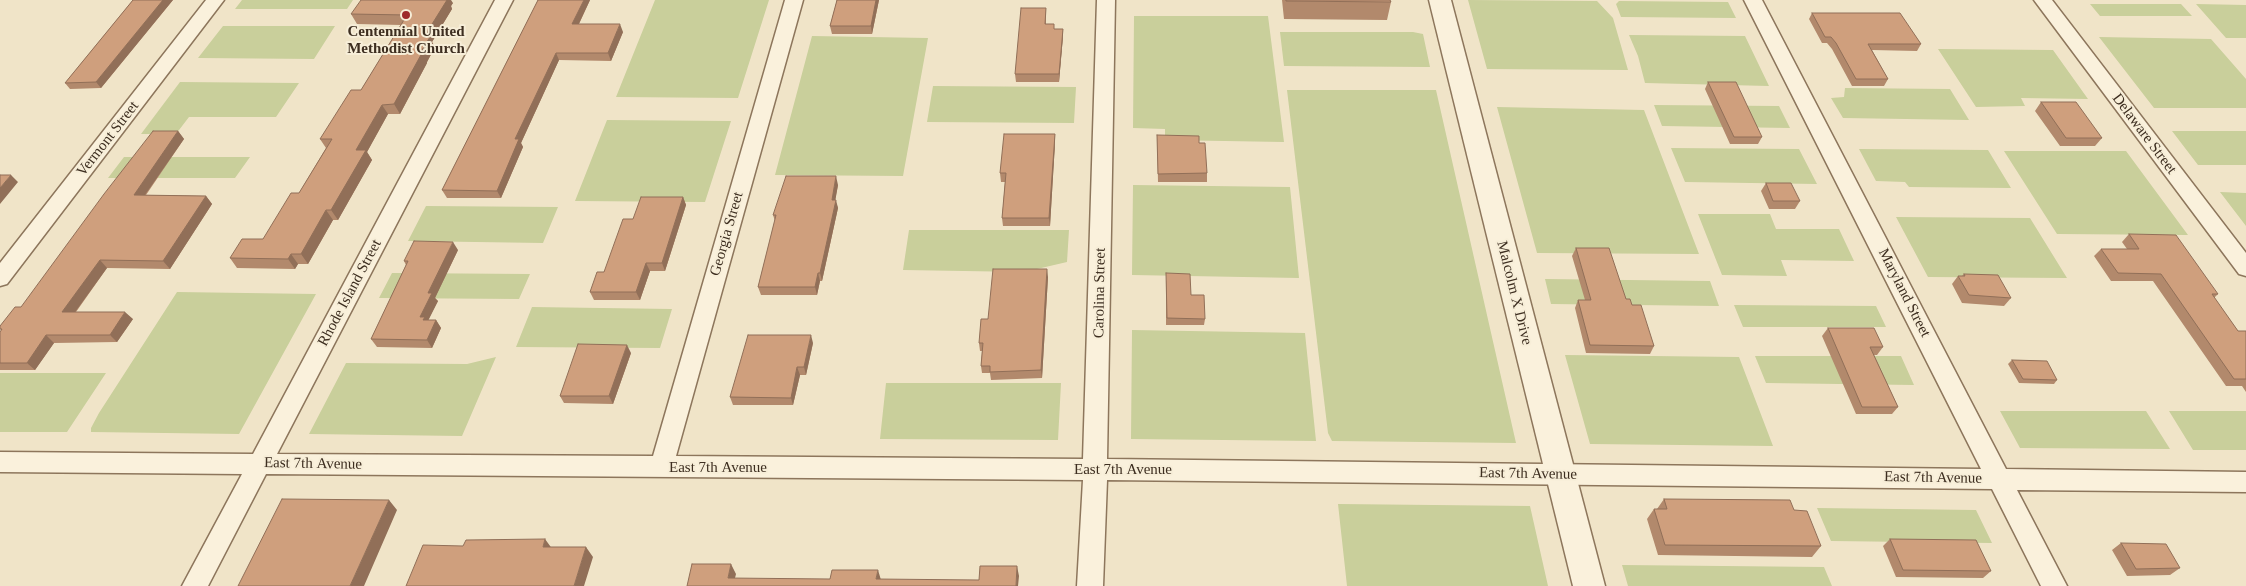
<!DOCTYPE html>
<style>
body{margin:0}
canvas{display:block;background:#f0e4c8}
</style>
<canvas width="2246" height="586"></canvas>
<script>
const ctx = document.querySelector('canvas').getContext('2d');
ctx.lineJoin = 'round';
function fillPath(path, color) { ctx.fillStyle = color; ctx.fill(path, 'evenodd'); }
const poly = rows => new Path2D(rows.map(r => 'M' + r).join(''));
function trace(path, color, width, dash) { ctx.strokeStyle = color; ctx.lineWidth = width; ctx.lineCap = dash ? 'butt' : 'round'; ctx.setLineDash(dash || []); ctx.stroke(path); }
function drawText(font, color, halo, rows, align = 'center') {
  ctx.font = font + ' "Times New Roman",serif'; ctx.lineWidth = 4; ctx.setLineDash([]); ctx.textBaseline = 'middle'; ctx.strokeStyle = halo; ctx.fillStyle = color; for (const [text, x, y, turn = 0] of rows) {
    ctx.save(); ctx.translate(x, y); ctx.rotate((+turn || 0) * Math.PI / 180); ctx.textAlign = isNaN(turn) ? turn : align; if (halo) ctx.strokeText(text, 0, 0); ctx.fillText(text, 0, 0); ctx.restore();
  }
}
fillPath(poly([
 [242,0,353,0,347,9,235,9],
 [655,0,769,0,738,98,616,97],
 [1468,0,1597,1,1613,18,1628,70,1487,69],
 [1619,1,1728,2,1736,18,1621,17,1616,4],
 [2090,4,2181,4,2192,16,2100,16],
 [2196,4,2246,5,2246,38,2226,38],
 [1134,16,1268,16,1284,142,1165,140,1165,129,1133,128],
 [223,26,335,26,314,59,198,58],
 [1413,32,1423,34,1430,67,1284,66,1280,32],
 [1629,35,1745,36,1769,86,1645,83,1638,56],
 [812,36,928,38,903,176,775,175],
 [2099,37,2211,39,2246,79,2246,108,2154,108],
 [1938,49,2053,50,2088,99,2021,98,2025,106,1976,107],
 [180,82,299,83,276,117,189,117,176,134,141,134],
 [933,86,1076,87,1074,123,927,122],
 [1845,88,1950,89,1969,120,1843,118,1831,98,1844,97],
 [1287,90,1436,90,1516,443,1332,441,1328,433],
 [1654,105,1779,106,1790,128,1662,126],
 [1497,107,1644,110,1699,254,1537,253],
 [607,120,731,121,705,202,575,201],
 [2172,131,2246,131,2246,165,2198,165],
 [1671,148,1799,149,1817,184,1685,182],
 [1859,149,1988,150,2011,188,1909,187,1905,182,1876,181],
 [2004,151,2126,151,2188,235,2057,234],
 [124,157,250,157,235,178,108,178],
 [1133,185,1290,187,1299,278,1132,275],
 [2220,192,2246,193,2246,226],
 [426,206,558,207,543,243,408,241],
 [1698,214,1770,214,1776,229,1839,229,1854,261,1781,260,1787,276,1722,275],
 [1896,217,2030,218,2067,278,1928,277],
 [909,230,1069,230,1067,262,1024,272,903,270],
 [392,273,530,274,519,299,379,298],
 [1545,279,1710,281,1719,306,1551,304],
 [177,292,316,294,239,434,91,432,91,428,99,413],
 [1734,305,1876,306,1886,327,1743,327],
 [532,307,672,309,660,348,516,347],
 [1132,330,1305,333,1316,441,1131,439],
 [1565,355,1739,357,1773,446,1590,444],
 [1755,356,1901,356,1914,385,1766,383],
 [496,357,462,436,309,434,346,363,467,364],
 [0,373,106,373,67,432,0,432],
 [886,383,1061,383,1058,440,880,439],
 [2000,411,2146,411,2170,449,2020,448],
 [2169,411,2246,411,2246,450,2193,450],
 [1338,504,1530,506,1548,586,1347,586],
 [1817,508,1976,510,1992,543,1831,541],
 [1622,565,1824,567,1832,586,1628,586]
]), '#c9cf9b');
const minor = poly([
 [206,0,224,0,7,284,0,286,0,263,206,0],
 [495,0,513,0,277,454,653,456,785,0,803,0,676,456,1083,459,1097,0,1115,0,1107,459,1981,469,1744,0,1762,0,2006,469,2246,472,2246,492,2017,490,2067,586,2041,586,1992,489,1107,480,1103,586,1077,586,1083,480,266,474,208,586,182,586,242,474,0,472,0,452,253,454,495,0],
 [2034,0,2052,0,2246,253,2246,276,2239,274,2034,0]
]);
const tertiary = poly([
 [1429,0,1451,0,1605,586,1573,586,1429,0]
]);
trace(minor, '#8d765c', 3);
trace(tertiary, '#8d765c', 3);
fillPath(minor, '#faf1dc');
fillPath(tertiary, '#faf1dc');
fillPath(poly([
 [133,0,173,0,101,88,70,89,65,83],
 [538,0,590,0,579,24,623,32,611,61,559,60,521,143,523,147,501,198,447,198,442,190],
 [837,0,879,0,872,34,832,34,830,26],
 [1282,0,1390,0,1391,2,1387,20,1284,19],
 [453,3,451,6,452,9,432,42,435,47,427,62,427,63,400,114,388,114,367,152,372,160,338,220,333,220,308,264,298,264,295,269,237,268,230,258,263,239,299,193,326,148,320,139,361,90,401,25,357,24,351,14],
 [1046,8,1046,24,1054,24,1054,29,1063,29,1063,36,1059,82,1016,82,1015,74],
 [1812,13,1921,44,1917,51,1872,50,1888,79,1884,86,1852,86,1832,49,1827,43,1822,43,1809,19],
 [1708,82,1762,137,1758,144,1730,144,1705,89],
 [2041,102,2102,138,2095,146,2060,146,2035,111],
 [178,131,184,139,146,195,206,196,212,204,170,269,107,268,76,312,133,319,117,342,54,343,35,370,0,370,0,332,1,331,0,326,21,307],
 [1055,134,1055,143,1050,226,1003,226,1002,218,1005,182,1001,182,1000,173],
 [1157,135,1199,143,1207,173,1207,182,1158,182],
 [1766,183,1800,201,1795,209,1769,209,1761,191],
 [838,185,835,200,838,208,822,281,820,281,817,295,761,295,758,287,775,221,773,215],
 [683,197,686,205,665,271,650,271,640,300,594,300,590,292,604,272,633,219],
 [2129,234,2218,294,2214,298,2238,331,2246,331,2246,392,2242,386,2226,386,2153,281,2111,281,2094,256,2101,249,2127,249,2122,242],
 [1576,248,1632,305,1654,346,1650,354,1586,353,1575,308,1578,300,1585,300,1572,256],
 [458,250,435,298,438,301,428,320,436,320,441,328,432,348,377,347,371,339,406,265,404,261],
 [1964,274,2011,298,2004,306,1962,303,1952,284,1958,276,1962,276],
 [1048,277,1042,378,991,380,990,373,982,373,981,366,982,351,980,351,979,343,988,319],
 [1166,280,1191,295,1205,319,1204,325,1166,325],
 [1828,328,1883,347,1877,355,1874,355,1898,407,1892,414,1856,414,1822,336],
 [813,343,806,375,800,375,793,405,733,405,730,397],
 [631,353,613,404,564,403,560,396],
 [2012,360,2057,380,2054,384,2019,383,2008,364],
 [1664,499,1794,510,1821,546,1812,557,1658,555,1647,519,1654,509,1657,509],
 [1890,539,1991,571,1983,578,1896,577,1883,546],
 [2121,543,2180,568,2170,575,2127,576,2112,550]
]), '#b2896c');
fillPath(poly([
 [163,0,173,0,101,88,96,82],
 [444,0,451,0,453,3,451,6,452,9,432,42,435,47,427,62,427,63,400,114,394,104,424,37],
 [584,0,590,0,575,32,572,24],
 [876,0,879,0,872,34,871,26],
 [620,24,623,32,611,61,608,53],
 [1063,29,1063,36,1059,82,1059,74],
 [556,53,559,60,521,143,523,147,501,198,497,191,515,139],
 [382,105,388,114,367,152,372,160,338,220,331,210,356,150],
 [178,131,184,139,140,202,134,195],
 [1055,134,1055,143,1050,226,1049,218],
 [11,175,18,182,0,204,0,188],
 [836,176,838,185,834,208,832,200],
 [206,196,212,204,170,269,163,261],
 [683,197,686,205,665,271,662,263],
 [836,200,838,208,822,281,820,273],
 [326,210,333,220,308,264,301,254],
 [453,242,458,250,435,298,438,301,428,321,428,328,420,317,428,293],
 [291,254,298,264,295,269,288,259],
 [100,260,107,268,70,319,62,312],
 [646,263,650,271,640,300,636,292],
 [1047,269,1048,277,1042,378,1041,370],
 [818,273,820,281,817,295,815,287],
 [125,312,133,319,117,342,110,335],
 [436,320,441,328,432,348,427,340],
 [46,335,54,343,35,370,27,363],
 [811,335,813,343,806,375,804,367],
 [627,345,631,353,613,404,609,396],
 [797,367,800,375,793,405,791,398],
 [389,500,397,510,364,586,350,586],
 [545,539,553,550,543,547],
 [586,547,593,557,584,586,574,586],
 [731,564,736,574,733,586,728,578],
 [1017,566,1019,576,1018,586,1016,586],
 [878,570,881,580,876,579]
]), '#916f58');
const building = poly([
 [133,0,163,0,96,82,65,83,133,0],
 [361,0,447,0,424,37,430,37,420,53,422,53,394,104,382,105,356,150,366,150,331,210,326,210,301,254,291,254,288,259,230,258,242,239,263,239,291,193,299,193,332,139,320,139,351,90,361,90,407,15,351,14,361,0],
 [538,0,584,0,572,24,620,24,608,53,556,53,515,139,519,139,497,191,442,190,538,0],
 [837,0,876,0,871,26,830,26,837,0],
 [1286,0,1390,0,1391,2,1286,1,1286,0],
 [1021,8,1046,8,1045,24,1054,24,1054,29,1063,29,1059,74,1015,74,1021,8],
 [1812,13,1900,13,1921,44,1868,44,1888,79,1856,79,1836,43,1831,37,1825,37,1812,13],
 [1708,82,1736,82,1762,137,1734,137,1708,82],
 [2041,102,2076,102,2102,138,2066,138,2041,102],
 [153,131,178,131,134,195,206,196,163,261,100,260,62,312,125,312,110,335,46,335,27,363,0,363,0,332,2,329,0,329,0,326,15,307,21,307,104,194,153,131],
 [1004,134,1055,134,1049,218,1002,218,1006,173,1000,173,1004,134],
 [1157,135,1199,136,1199,143,1205,143,1207,173,1158,174,1157,135],
 [0,175,11,175,0,188,0,175],
 [786,176,836,176,832,200,836,200,820,273,818,273,815,287,758,287,776,215,773,215,786,176],
 [1766,183,1791,183,1800,201,1773,201,1766,183],
 [641,197,683,197,662,263,646,263,636,292,590,292,597,272,604,272,623,219,633,219,641,197],
 [2129,234,2176,235,2218,294,2212,294,2238,331,2246,331,2246,379,2234,379,2161,274,2118,273,2101,249,2139,249,2129,234],
 [414,241,453,242,428,293,432,293,420,317,425,317,423,320,436,320,427,340,371,339,408,261,404,261,414,241],
 [1576,248,1609,248,1626,299,1630,299,1632,305,1641,305,1654,346,1590,345,1578,300,1591,300,1576,248],
 [993,269,1047,269,1041,370,990,372,990,366,981,366,983,343,979,343,981,319,988,319,993,269],
 [1166,273,1190,274,1191,295,1204,295,1205,319,1167,318,1166,273],
 [1964,274,1998,275,2011,298,1969,295,1958,276,1965,276,1964,274],
 [1828,328,1874,328,1883,347,1870,347,1898,407,1862,407,1828,328],
 [748,335,811,335,804,367,797,367,791,398,730,397,748,335],
 [578,344,627,345,609,396,560,396,578,344],
 [2012,360,2047,361,2057,380,2023,379,2012,360],
 [282,499,389,500,350,586,238,586,282,499],
 [1664,499,1790,500,1794,510,1807,511,1821,546,1665,545,1654,509,1667,509,1664,499],
 [545,539,543,547,586,547,574,586,406,586,423,545,463,546,466,540,545,539],
 [1890,539,1976,540,1991,571,1903,570,1890,539],
 [2121,543,2166,544,2180,568,2136,569,2121,543],
 [692,564,731,564,728,578,830,579,832,570,878,570,876,579,979,580,980,566,1017,566,1016,586,687,586,692,564]
]);
fillPath(building, '#cf9f7d');
trace(building, '#916f58', 1);
for (const [x, y, r, color] of [
 [406,15,5,"#9e2a2b"]
]) { const dot = new Path2D(); dot.arc(x, y, r, 0, 2 * Math.PI); ctx.fillStyle = color; ctx.fill(dot); trace(dot, '#f7eed8', 2); }
drawText('bold 15px', '#3d2e20', '#f7eed8', [
 ["Centennial United",406,32],
 ["Methodist Church",406,49]
]);
drawText('15px', '#3d2e20', '#f7eed8', [
 ["Delaware Street",2144,134,53],
 ["Vermont Street",108,139,-52],
 ["Georgia Street",727,234,-74],
 ["Rhode Island Street",350,293,-62],
 ["Carolina Street",1100,293,-89],
 ["Malcolm X Drive",1514,293,76],
 ["Maryland Street",1904,293,63],
 ["East 7th Avenue",313,464,1],
 ["East 7th Avenue",718,468],
 ["East 7th Avenue",1123,470],
 ["East 7th Avenue",1528,474,1],
 ["East 7th Avenue",1933,478,1]
]);
</script>
